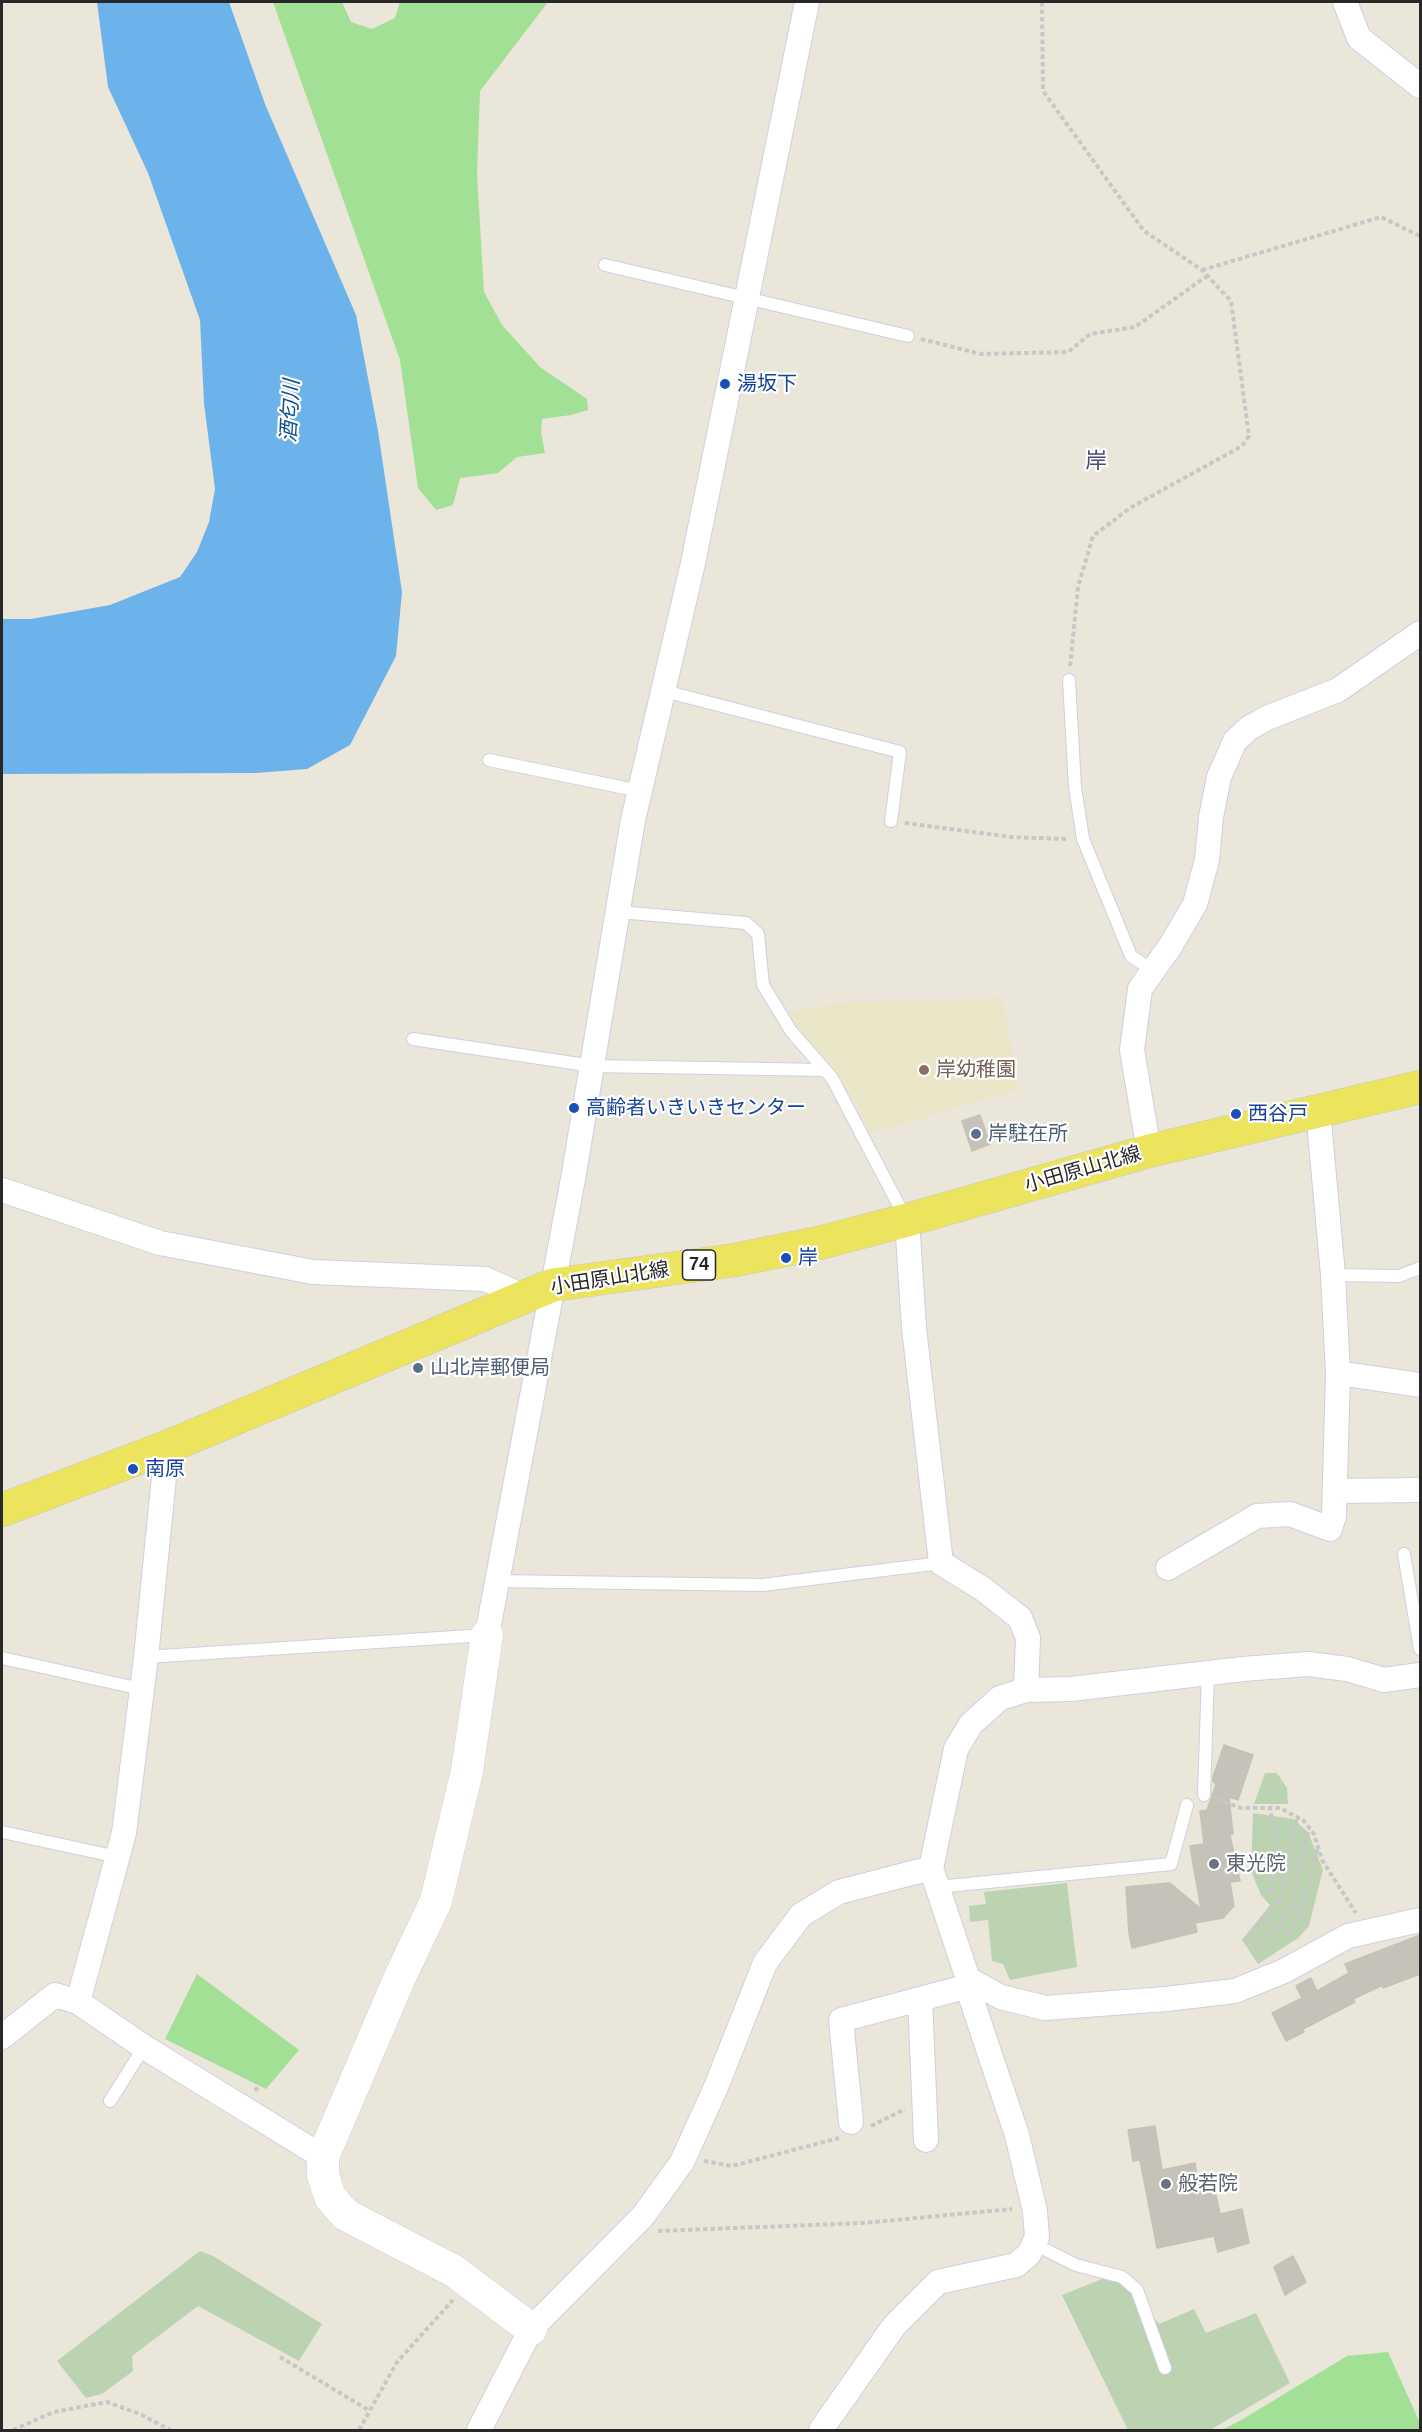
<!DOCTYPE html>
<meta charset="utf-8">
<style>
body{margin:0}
#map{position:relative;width:1422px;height:2432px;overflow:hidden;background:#eae6d9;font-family:Helvetica,sans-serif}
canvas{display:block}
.frame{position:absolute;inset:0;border:3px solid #282828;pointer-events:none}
</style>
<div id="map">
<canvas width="1422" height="2432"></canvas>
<div class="frame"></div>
</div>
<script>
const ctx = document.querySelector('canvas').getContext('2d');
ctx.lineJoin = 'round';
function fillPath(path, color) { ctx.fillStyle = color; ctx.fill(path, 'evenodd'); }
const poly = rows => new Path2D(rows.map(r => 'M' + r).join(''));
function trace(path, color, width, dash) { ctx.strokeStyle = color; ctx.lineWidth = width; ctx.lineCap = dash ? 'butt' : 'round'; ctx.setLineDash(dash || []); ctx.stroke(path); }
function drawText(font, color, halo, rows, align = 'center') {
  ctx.font = font + ' Helvetica,"Noto Sans JP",sans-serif'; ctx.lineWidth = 4.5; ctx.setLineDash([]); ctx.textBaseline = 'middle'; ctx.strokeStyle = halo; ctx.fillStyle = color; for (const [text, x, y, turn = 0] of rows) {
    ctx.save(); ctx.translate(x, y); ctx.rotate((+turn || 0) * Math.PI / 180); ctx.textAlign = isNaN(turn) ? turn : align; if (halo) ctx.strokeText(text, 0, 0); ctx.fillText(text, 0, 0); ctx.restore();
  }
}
fillPath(poly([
 [1002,996,1019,1089,869,1134,864,1118,847,1090,788,1013,839,1003,985,999]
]), '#ece6c8');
fillPath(poly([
 [273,2,342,2,351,22,372,29,395,18,400,2,548,2,480,91,477,174,484,292,502,325,540,367,587,399,588,410,571,415,542,419,541,432,545,453,517,457,498,473,460,478,453,505,436,510,418,488,400,360],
 [197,1974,299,2050,266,2089,165,2039],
 [1388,2352,1420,2423,1420,2430,1221,2430,1238,2422,1347,2356]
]), '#a2e096');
fillPath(poly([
 [1265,1773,1277,1773,1287,1788,1288,1804,1254,1804],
 [1253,1813,1293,1819,1308,1832,1323,1870,1309,1926,1298,1938,1258,1964,1242,1940,1270,1905,1261,1895,1251,1871],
 [1067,1883,1077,1967,1010,1980,1003,1964,992,1961,988,1920,970,1922,969,1906,986,1904,984,1892],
 [200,2251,213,2256,322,2324,299,2361,198,2306,132,2356,133,2371,102,2394,86,2398,57,2361],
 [1107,2277,1130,2288,1159,2324,1194,2309,1206,2333,1256,2313,1290,2383,1210,2430,1128,2430,1062,2295]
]), '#bcd3b1');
fillPath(poly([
 [97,2,229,2,265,104,356,315,378,431,402,592,396,656,350,745,307,769,256,773,2,774,2,619,31,619,110,605,180,577,197,552,209,522,215,489,204,403,200,320,148,173,108,87]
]), '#6db3eb');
const building = poly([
 [980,1115,990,1144,972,1151,962,1121,980,1115],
 [1224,1745,1253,1755,1238,1800,1229,1797,1233,1834,1230,1835,1240,1881,1230,1882,1234,1906,1223,1918,1195,1923,1197,1932,1132,1948,1129,1933,1126,1887,1170,1883,1201,1909,1190,1846,1204,1844,1200,1811,1207,1810,1211,1799,1216,1784,1213,1782,1213,1777,1224,1745],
 [1420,1935,1420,1974,1383,1988,1383,1985,1353,1999,1355,2002,1303,2029,1304,2032,1286,2041,1272,2013,1302,1998,1296,1986,1311,1978,1317,1991,1349,1973,1345,1964,1420,1935],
 [1155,2126,1162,2170,1195,2163,1197,2176,1211,2172,1220,2214,1242,2209,1249,2243,1218,2252,1214,2236,1157,2248,1140,2160,1133,2161,1128,2130,1155,2126],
 [1293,2256,1306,2282,1285,2295,1274,2267,1293,2256]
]);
fillPath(building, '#c5c2b9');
trace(building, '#c5c2b3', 1.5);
const service = poly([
 [605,265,908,336],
 [1069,680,1075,787,1083,839,1131,956,1153,971],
 [664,691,900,752,891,821],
 [489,760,640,791],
 [619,912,746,923,758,934,763,985,791,1031,832,1078,906,1219],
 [413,1039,593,1066,825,1070],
 [1333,1275,1399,1276,1420,1268],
 [1404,1554,1420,1649],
 [497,1581,762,1585,941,1563],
 [146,1657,486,1635],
 [2,1658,141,1689],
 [1204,1795,1208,1673],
 [2,1832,118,1857],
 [937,1887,1171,1864,1187,1805],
 [110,2101,144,2047],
 [1034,2244,1076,2265,1122,2277,1137,2290,1165,2368]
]);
const minor = poly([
 [1345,2,1359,38,1420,86],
 [1149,1151,1132,1050,1140,989,1171,945,1195,904,1207,860,1211,817,1219,777,1235,741,1249,728,1267,718,1338,690,1420,633],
 [2,1190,160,1243,313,1272,485,1279,523,1296],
 [907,1220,914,1328,941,1563,983,1589,1020,1618,1028,1638,1026,1690],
 [1338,1373,1420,1385],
 [1335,1491,1420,1490],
 [1168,1568,1257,1516,1290,1514,1330,1529,1334,1516,1338,1373,1333,1275,1318,1110],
 [487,1635,573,1179,633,820,693,563,807,2],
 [968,1979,1001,1997,1045,2008,1166,1999,1235,1991,1284,1971,1348,1936,1420,1920],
 [920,1999,926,2140],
 [78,2002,124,1833,146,1657,167,1447],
 [2,2037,55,1995,78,2002,144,2047,323,2157],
 [851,2122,841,2020,969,1986],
 [479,2430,531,2329,643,2216,682,2162,716,2087,765,1963,801,1915,839,1892,931,1868],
 [821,2430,894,2326,938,2282,1016,2265,1029,2254,1037,2237,1035,2211,1017,2135,971,1998,968,1979,931,1868,956,1749,971,1724,1000,1698,1026,1690,1071,1689,1243,1669,1308,1664,1347,1669,1384,1680,1420,1675]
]);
const tertiary = poly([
 [487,1635,467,1771,436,1901,400,1977,323,2157,323,2175,330,2197,346,2215,454,2271,531,2329]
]);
const primary = poly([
 [2,1510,167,1447,553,1285,735,1260,819,1243,907,1220,1149,1151,1420,1087]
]);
trace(service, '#cfcfe1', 14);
trace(minor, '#cfcfe1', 26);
trace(tertiary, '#cfcfe1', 33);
trace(primary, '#c7c7c7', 34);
trace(poly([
 [1042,2,1043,91,1144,231,1202,270,1231,301,1249,436,1242,446,1130,508,1093,536,1078,587,1070,667],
 [1202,270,1381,217,1420,236],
 [921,339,981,354,1068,352,1090,334,1135,327,1207,276],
 [905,823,1011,837,1067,839],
 [1217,1799,1241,1808,1280,1808,1304,1821,1314,1834,1322,1860,1356,1913],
 [1269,1892,1276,1840,1270,1808],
 [1285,1937,1302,1912,1318,1847],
 [1247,1938,1273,1910,1281,1896,1297,1817],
 [1254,1948,1277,1928,1291,1905,1309,1829],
 [255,2091,260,2084],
 [871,2126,905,2109],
 [704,2161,732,2166,839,2138],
 [658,2231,863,2223,1012,2209],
 [280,2357,370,2411],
 [13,2430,54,2412,107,2402,140,2414,170,2430],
 [359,2430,397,2362,453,2300]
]), '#c7c7c7', 4, [4.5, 3]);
trace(service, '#fff', 12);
trace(minor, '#fff', 24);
trace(tertiary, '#fff', 32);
trace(primary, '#ece45c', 33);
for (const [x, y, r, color] of [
 [725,384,6,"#1a4fb4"],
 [924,1070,6,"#8d6e63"],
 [574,1108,6,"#1a4fb4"],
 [1236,1114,6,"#1a4fb4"],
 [976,1134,6,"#5c6f8a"],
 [786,1258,6,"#1a4fb4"],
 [418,1368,6,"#5c6f8a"],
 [133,1469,6,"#1a4fb4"],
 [1214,1864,6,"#6b7280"],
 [1166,2184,6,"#6b7280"]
]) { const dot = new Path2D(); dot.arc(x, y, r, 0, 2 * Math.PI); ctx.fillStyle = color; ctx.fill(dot); trace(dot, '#fff', 2); }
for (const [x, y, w] of [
 [699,1265,33]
]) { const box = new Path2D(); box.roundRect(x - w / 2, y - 15, w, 30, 4.5); ctx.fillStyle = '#fff'; ctx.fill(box); trace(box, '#282828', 1.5); }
drawText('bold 18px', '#282828', null, [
 ["74",699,1265]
]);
drawText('20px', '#164399', '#fff', [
 ["湯坂下",737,384],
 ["高齢者いきいきセンター",586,1108],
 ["西谷戸",1248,1114],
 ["岸",798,1258],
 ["南原",145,1469]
], 'left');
drawText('20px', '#785e54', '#fff', [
 ["岸幼稚園",936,1070]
], 'left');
drawText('20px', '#4e5e75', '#fff', [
 ["岸駐在所",988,1134],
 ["山北岸郵便局",430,1368]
], 'left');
drawText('20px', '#282828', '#fff', [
 ["小田原山北線",1083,1170,-16],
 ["小田原山北線",610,1279,-9]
]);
drawText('20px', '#5b616d', '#fff', [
 ["東光院",1226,1864],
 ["般若院",1178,2184]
], 'left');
drawText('italic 21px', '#104f93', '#fff', [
 ["酒匂川",291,411,-87]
]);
drawText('22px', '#4a4a77', '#fff', [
 ["岸",1096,462]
]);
</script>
